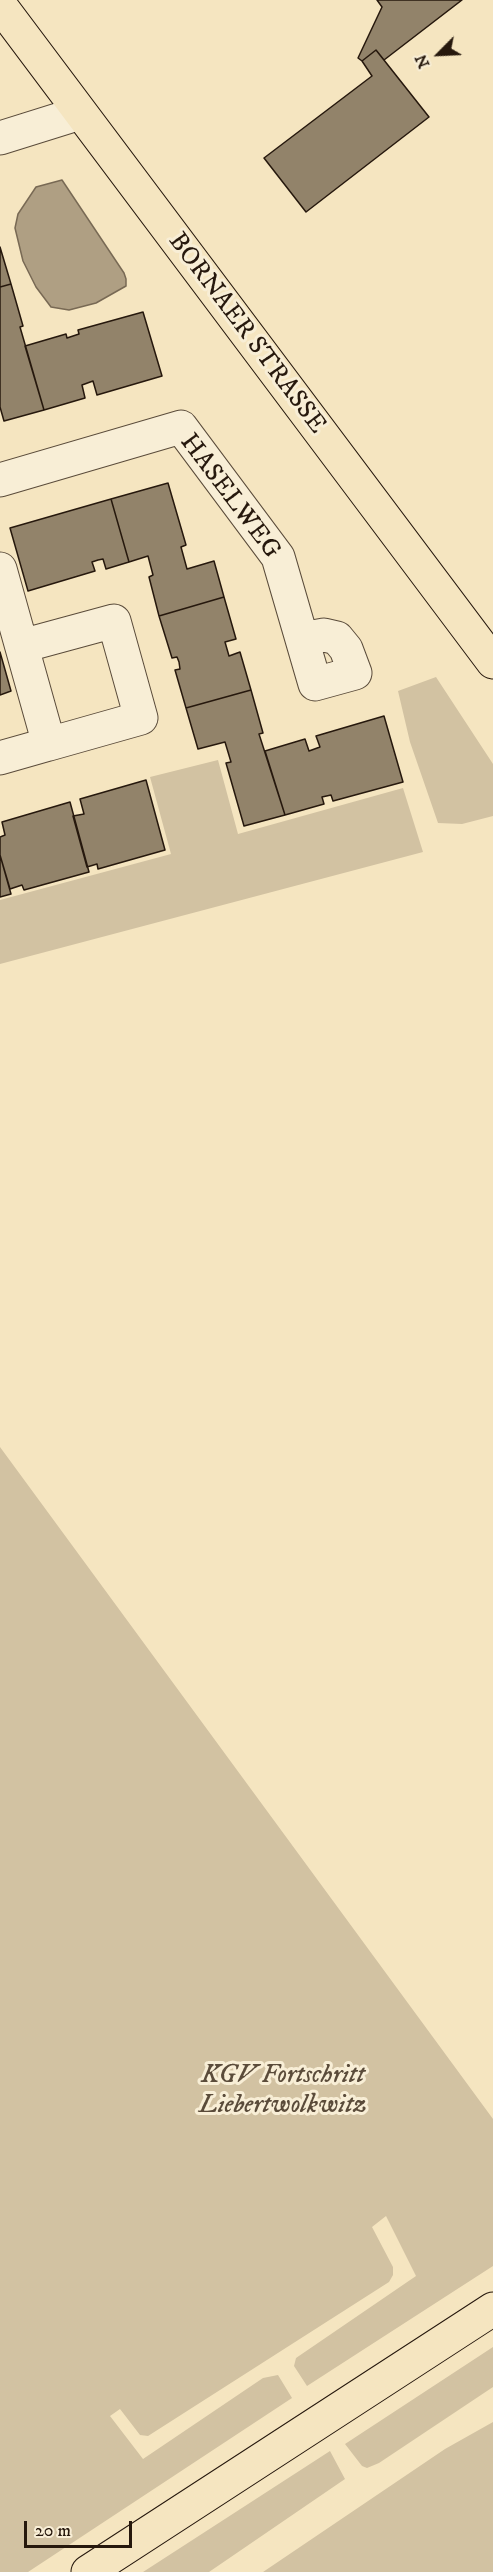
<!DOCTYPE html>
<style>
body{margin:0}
#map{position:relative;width:493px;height:2572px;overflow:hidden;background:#f5e5c0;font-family:"IM FELL DW Pica",serif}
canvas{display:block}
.north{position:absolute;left:409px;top:24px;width:60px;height:60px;-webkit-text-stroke:4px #f8eed6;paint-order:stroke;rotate:246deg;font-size:16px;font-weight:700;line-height:24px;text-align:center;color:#26180d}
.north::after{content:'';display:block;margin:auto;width:21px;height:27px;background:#26180d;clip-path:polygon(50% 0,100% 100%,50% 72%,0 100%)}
.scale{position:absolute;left:24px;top:2521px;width:108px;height:27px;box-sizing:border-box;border:3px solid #26180d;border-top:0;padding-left:8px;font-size:18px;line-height:21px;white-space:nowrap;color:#26180d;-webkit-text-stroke:4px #f8eed6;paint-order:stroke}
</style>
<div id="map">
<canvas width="493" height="2572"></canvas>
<div class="north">N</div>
<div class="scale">20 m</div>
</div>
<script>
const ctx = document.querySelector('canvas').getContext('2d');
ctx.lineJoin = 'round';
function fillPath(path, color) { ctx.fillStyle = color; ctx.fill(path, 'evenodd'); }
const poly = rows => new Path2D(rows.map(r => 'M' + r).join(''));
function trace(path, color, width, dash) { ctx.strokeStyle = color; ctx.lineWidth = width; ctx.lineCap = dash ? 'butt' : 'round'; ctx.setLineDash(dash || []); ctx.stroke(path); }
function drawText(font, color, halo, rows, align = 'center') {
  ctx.font = font + ' "IM FELL DW Pica",serif'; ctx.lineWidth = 6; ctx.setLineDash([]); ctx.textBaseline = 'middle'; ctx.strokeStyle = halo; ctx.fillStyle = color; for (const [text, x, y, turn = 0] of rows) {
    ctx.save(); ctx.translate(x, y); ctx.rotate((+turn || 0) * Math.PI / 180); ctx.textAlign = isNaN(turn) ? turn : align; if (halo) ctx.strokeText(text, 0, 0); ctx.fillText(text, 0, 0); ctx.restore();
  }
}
fillPath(poly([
 [436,677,493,764,493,816,462,824,438,823,410,742,398,691],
 [218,760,238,834,403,788,423,852,0,964,0,900,171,854,150,777],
 [0,1447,493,2119,493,2266,307,2386,294,2366,296,2358,416,2276,386,2216,372,2227,393,2267,393,2275,389,2282,148,2436,140,2435,120,2409,110,2416,143,2459,263,2378,278,2375,292,2398,28,2572,0,2572],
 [493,2347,493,2387,379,2463,367,2468,362,2466,345,2444],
 [493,2422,493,2572,263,2572,445,2449],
 [330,2451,345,2479,209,2572,143,2572]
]), '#d2c2a2');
const water = poly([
 [62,180,124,273,126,279,126,286,96,303,69,310,51,307,36,287,23,261,15,228,18,214,36,187,62,180]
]);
fillPath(water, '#af9f83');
trace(water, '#786954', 1.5);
const building = poly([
 [377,0,462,0,384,60,376,50,362,61,358,58,382,7,377,0],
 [376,50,429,117,306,212,264,158,372,76,362,61,376,50],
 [0,247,11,284,0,287,0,247],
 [11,284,23,326,20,327,44,410,4,421,0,407,0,287,11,284],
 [143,312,162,376,97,395,93,381,82,385,85,398,44,410,25,346,66,334,67,338,79,334,78,330,143,312],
 [168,483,186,545,181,547,187,569,214,561,224,597,159,616,149,577,153,575,148,556,129,562,111,499,168,483],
 [111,499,129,562,106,569,103,559,98,560,92,562,95,571,28,591,10,528,111,499],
 [224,597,236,639,225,642,229,656,240,652,251,690,186,708,175,670,180,669,179,662,177,657,172,658,159,616,224,597],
 [0,652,11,691,0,695,0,652],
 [251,690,263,733,259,734,285,815,244,826,226,763,231,762,225,742,198,749,186,708,251,690],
 [384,716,403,782,333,801,331,795,322,797,324,804,285,815,265,751,305,739,309,751,320,747,316,736,384,716],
 [146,780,165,850,98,869,97,864,87,867,73,816,84,814,80,799,146,780],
 [70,802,89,872,24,890,22,885,10,889,0,855,0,837,5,835,2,822,70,802],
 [0,855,11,894,0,897,0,855]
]);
fillPath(building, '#92836a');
trace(building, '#26180d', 1.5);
const minor = poly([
 [0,138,80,113],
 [0,480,181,427,278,557,315,684,355,673,346,649,337,638,324,635,302,639],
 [0,569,49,744,0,758],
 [22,646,114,621,141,718,49,744]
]);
const major = poly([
 [0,5,493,662],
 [88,2572,493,2309]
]);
trace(minor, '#5a4b3a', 35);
trace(major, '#26180d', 35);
trace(minor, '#f8eed6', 33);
trace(major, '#f5e5c0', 33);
drawText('26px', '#26180d', '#f8eed6', [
 ["BORNAER STRASSE",246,334,53],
 ["HASELWEG",229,497,53]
]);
drawText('italic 26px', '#5a4b3a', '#f8eed6', [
 ["KGV Fortschritt",283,2077],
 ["Liebertwolkwitz",283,2107]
]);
</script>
